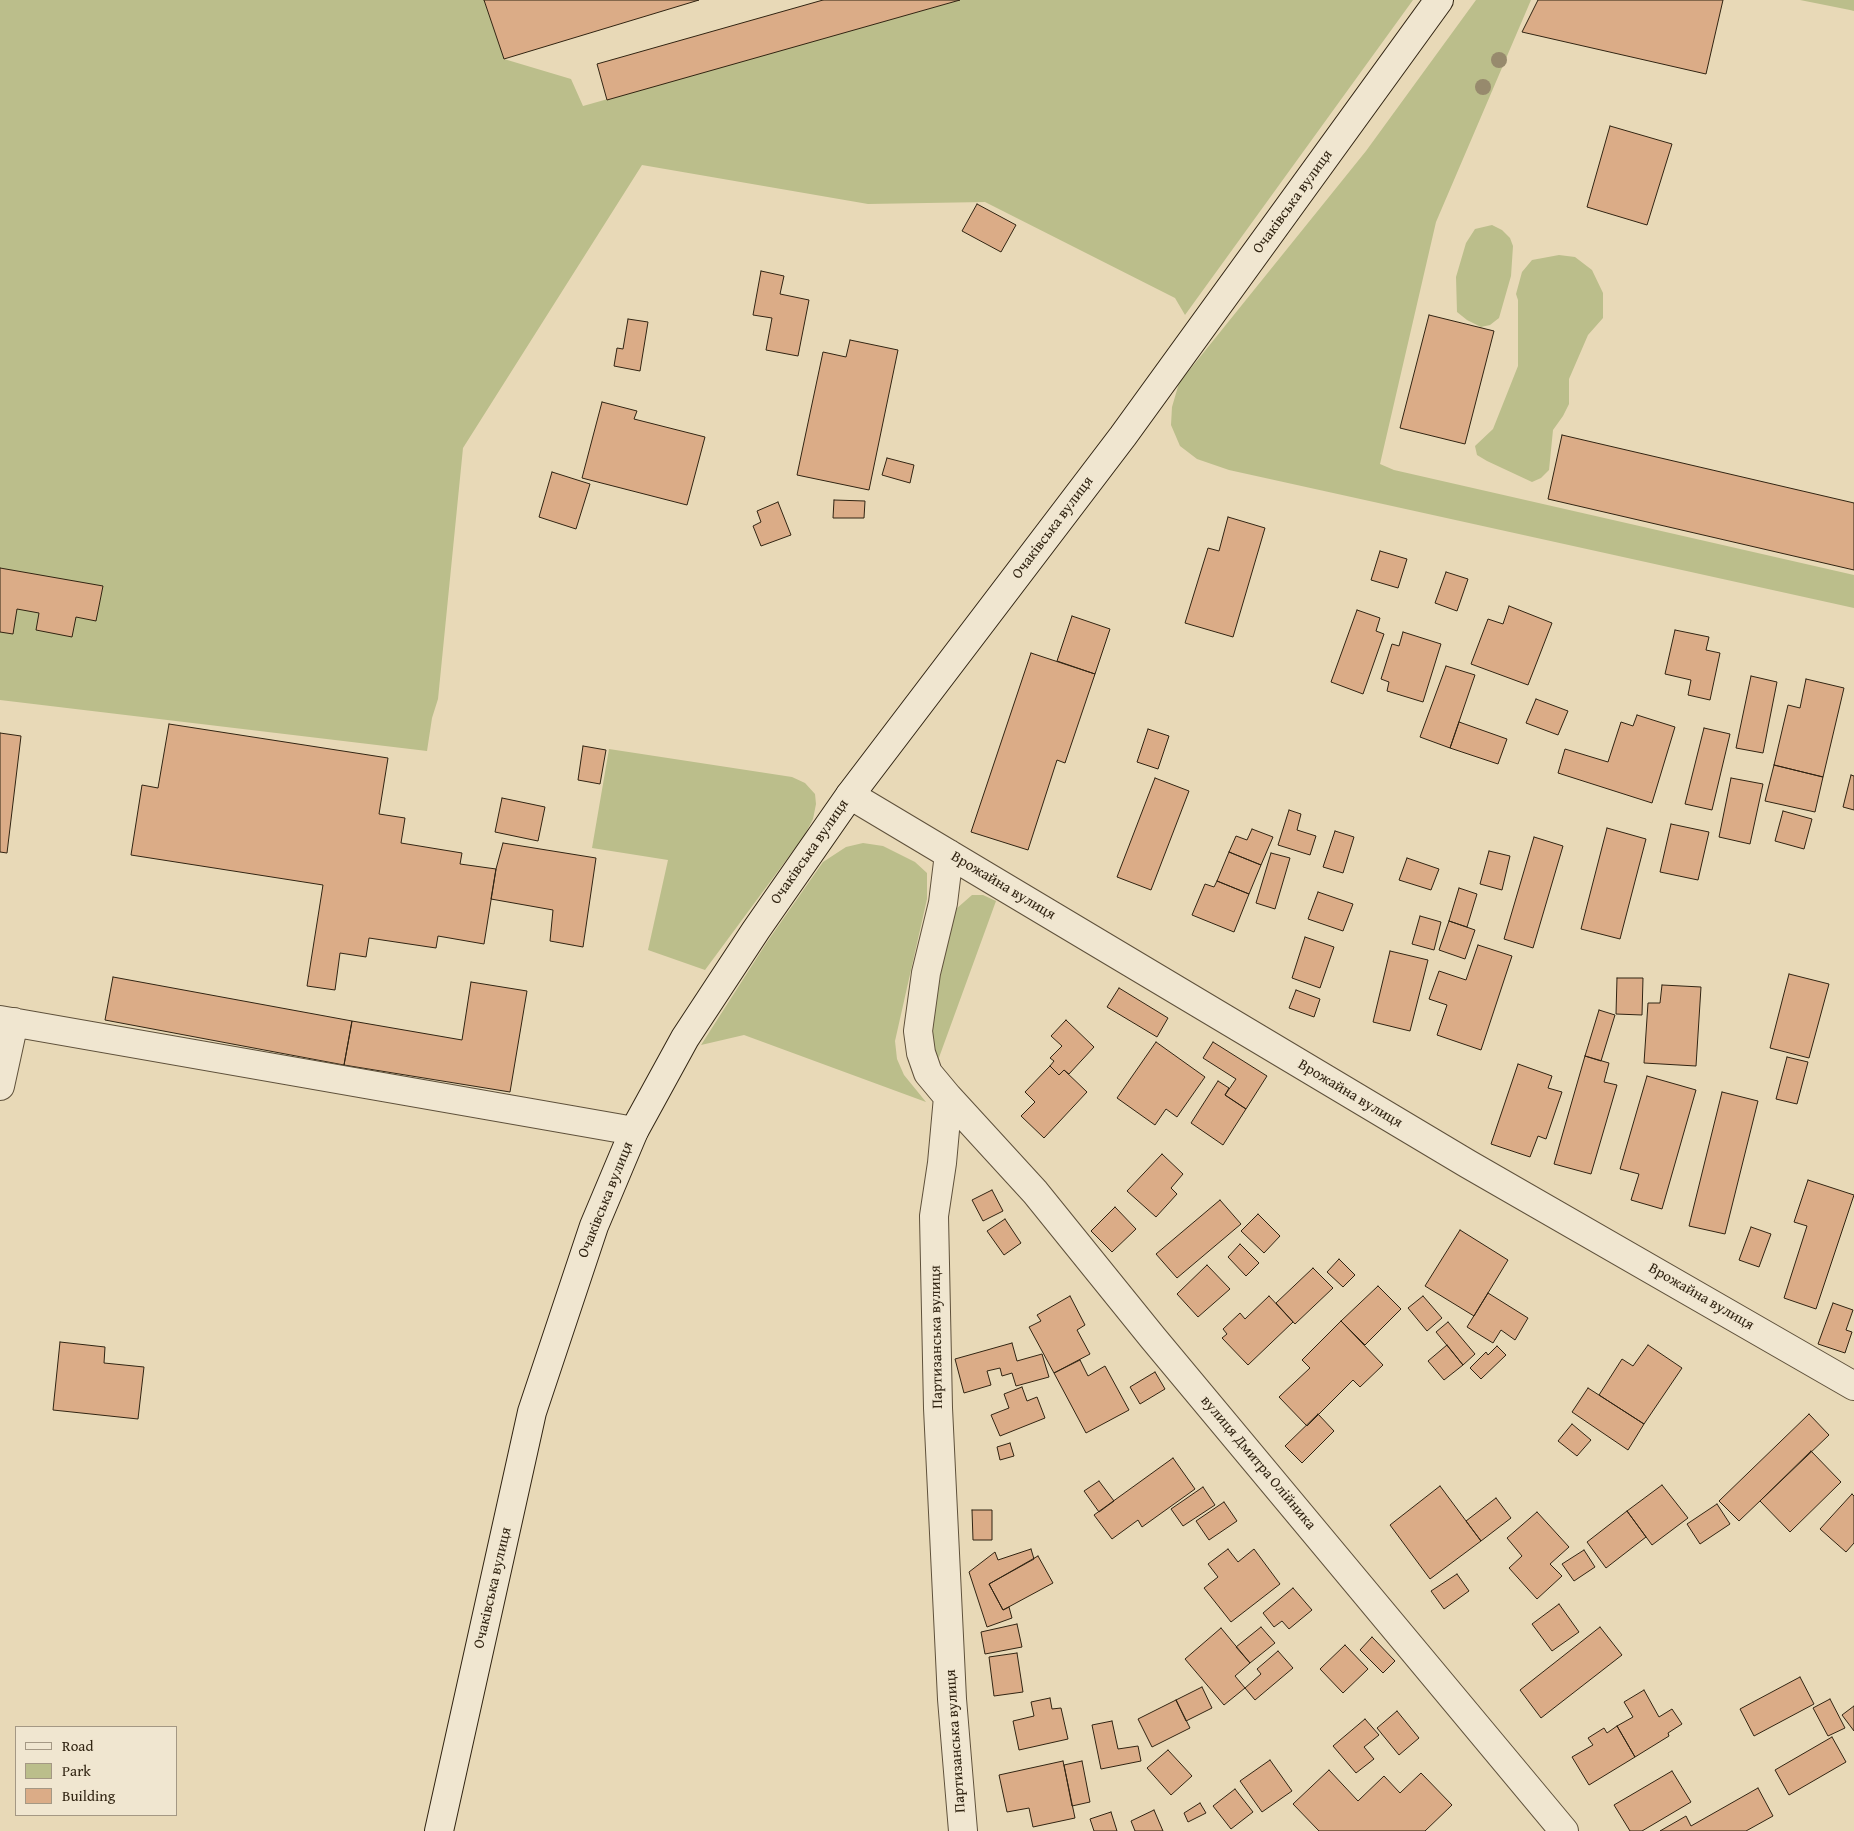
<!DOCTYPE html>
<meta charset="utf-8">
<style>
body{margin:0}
#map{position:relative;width:1854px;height:1831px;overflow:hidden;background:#e8d9b7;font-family:"Gentium Book Plus",serif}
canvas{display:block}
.legend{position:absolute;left:15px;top:1726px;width:162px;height:90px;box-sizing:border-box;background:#f0e6d0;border:1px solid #a49884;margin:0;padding:6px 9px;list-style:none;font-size:15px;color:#312412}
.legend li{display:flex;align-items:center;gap:10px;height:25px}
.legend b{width:25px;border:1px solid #a49884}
</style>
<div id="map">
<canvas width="1854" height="1831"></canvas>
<ul class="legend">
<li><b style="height:6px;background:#f0e6d0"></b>Road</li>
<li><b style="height:14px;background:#bbbe8b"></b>Park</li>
<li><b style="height:14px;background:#dbac87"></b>Building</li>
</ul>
</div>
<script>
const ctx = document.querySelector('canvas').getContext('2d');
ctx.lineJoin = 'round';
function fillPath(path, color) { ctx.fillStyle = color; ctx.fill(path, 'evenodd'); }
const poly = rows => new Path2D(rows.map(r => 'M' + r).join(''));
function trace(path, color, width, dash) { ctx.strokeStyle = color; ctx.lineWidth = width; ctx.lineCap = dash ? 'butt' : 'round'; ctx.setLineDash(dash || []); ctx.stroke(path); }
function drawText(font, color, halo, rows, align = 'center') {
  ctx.font = font + ' "Gentium Book Plus",serif'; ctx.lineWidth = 5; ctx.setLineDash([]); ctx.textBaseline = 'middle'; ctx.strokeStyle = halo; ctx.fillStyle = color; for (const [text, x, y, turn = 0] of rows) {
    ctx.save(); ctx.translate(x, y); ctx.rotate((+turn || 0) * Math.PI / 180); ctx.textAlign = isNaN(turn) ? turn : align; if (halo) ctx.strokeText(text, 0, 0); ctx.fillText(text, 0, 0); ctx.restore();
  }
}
fillPath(poly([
 [0,0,484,0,504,59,571,79,583,106,960,0,1413,0,1185,315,1175,298,985,202,868,204,642,165,463,448,438,699,432,718,427,751,0,700],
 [1476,0,1531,0,1436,222,1380,464,1394,470,1854,575,1854,608,1229,470,1197,459,1180,446,1171,425,1172,407,1179,383,1366,151],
 [1800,0,1854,0,1854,11,1850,10],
 [1492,225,1502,230,1510,238,1513,246,1511,276,1499,318,1490,325,1481,327,1467,320,1457,312,1456,277,1466,243,1475,229],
 [1559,255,1575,257,1592,270,1603,293,1603,318,1588,335,1569,379,1569,404,1563,416,1553,430,1549,470,1541,478,1532,482,1487,461,1477,455,1475,446,1493,429,1518,366,1518,300,1516,294,1522,272,1532,260],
 [609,749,792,777,805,783,815,794,816,804,813,819,804,836,705,970,648,950,668,860,592,848],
 [863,843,883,846,915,862,927,873,927,899,895,1041,897,1059,904,1075,926,1102,744,1035,701,1045,767,942,823,862,846,847],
 [972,895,983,895,996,901,937,1063,929,1029,937,973,956,909]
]), '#bbbe8b');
const building = poly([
 [484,0,699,0,504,59,484,0],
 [823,0,960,0,607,100,597,64,823,0],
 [1538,0,1723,0,1706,74,1522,32,1538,0],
 [1610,126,1672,144,1647,225,1587,207,1610,126],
 [977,204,1016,225,1001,252,962,231,977,204],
 [761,271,784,276,780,294,809,300,798,356,766,350,772,318,753,315,761,271],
 [1429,315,1494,331,1465,444,1400,428,1429,315],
 [628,319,648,322,640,371,614,366,617,348,623,349,628,319],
 [850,340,898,350,869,490,797,475,823,352,846,357,850,340],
 [602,402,637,411,634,419,705,437,687,505,582,478,602,402],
 [1562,435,1854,503,1854,570,1548,499,1562,435],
 [887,458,914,465,910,483,882,475,887,458],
 [552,472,590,484,576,529,539,517,552,472],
 [834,500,865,501,864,518,833,518,834,500],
 [778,502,791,535,761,546,753,526,761,522,757,511,778,502],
 [1228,517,1265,528,1233,637,1185,623,1208,548,1219,551,1228,517],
 [1380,551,1407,559,1398,588,1371,580,1380,551],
 [0,568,103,586,96,621,76,617,72,637,36,630,39,613,17,609,13,634,0,632,0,568],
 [1446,572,1468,579,1457,611,1435,603,1446,572],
 [1509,606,1552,623,1528,685,1471,664,1488,619,1503,624,1509,606],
 [1357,610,1380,618,1376,631,1384,634,1363,694,1331,682,1357,610],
 [1072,616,1110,629,1095,674,1057,661,1072,616],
 [1675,630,1709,637,1706,650,1720,653,1710,700,1688,695,1691,680,1665,674,1675,630],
 [1403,632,1441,644,1423,702,1387,691,1389,682,1381,679,1392,644,1399,646,1403,632],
 [1031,653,1095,674,1065,763,1057,760,1028,850,971,832,1031,653],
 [1446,666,1475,675,1450,748,1420,737,1446,666],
 [1751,676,1777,682,1763,753,1736,748,1751,676],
 [1806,679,1844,688,1823,777,1774,765,1788,705,1800,708,1806,679],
 [1536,699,1568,711,1558,735,1526,723,1536,699],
 [1637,715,1675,727,1652,803,1558,773,1565,749,1608,762,1621,722,1633,726,1637,715],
 [1459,722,1507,739,1498,764,1450,748,1459,722],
 [169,724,388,758,379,814,405,818,401,843,462,853,460,864,496,869,484,944,438,936,436,948,369,938,366,957,340,953,335,990,307,986,323,885,131,855,142,785,158,788,169,724],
 [1704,728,1730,734,1712,810,1685,804,1704,728],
 [1148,729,1169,736,1158,769,1137,762,1148,729],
 [0,733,21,736,7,853,0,852,0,733],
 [583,746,606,750,600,784,578,780,583,746],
 [1774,765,1823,777,1815,812,1765,801,1774,765],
 [1851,775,1854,776,1854,810,1843,807,1851,775],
 [1155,778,1189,791,1151,890,1117,877,1155,778],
 [1731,778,1763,784,1750,844,1719,837,1731,778],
 [502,798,545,807,538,841,495,832,502,798],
 [1289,810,1301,814,1297,830,1316,836,1310,855,1278,845,1289,810],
 [1783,811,1812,819,1804,849,1775,841,1783,811],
 [1671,824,1709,832,1698,880,1660,872,1671,824],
 [1607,828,1646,839,1620,939,1581,929,1607,828],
 [1252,829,1273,837,1261,865,1229,852,1236,836,1247,840,1252,829],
 [1335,831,1354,837,1343,873,1323,867,1335,831],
 [1534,837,1563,846,1533,948,1504,939,1534,837],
 [503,843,596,858,583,947,550,941,553,910,491,899,496,869,503,843],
 [1489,851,1510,856,1502,890,1480,884,1489,851],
 [1229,852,1261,865,1249,894,1217,881,1229,852],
 [1271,853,1290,858,1275,909,1256,903,1271,853],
 [1407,858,1439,869,1431,890,1399,880,1407,858],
 [1217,881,1249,894,1234,932,1192,915,1205,884,1214,887,1217,881],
 [1459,888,1477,894,1467,927,1449,921,1459,888],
 [1318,892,1353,904,1343,931,1308,919,1318,892],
 [1420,916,1441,922,1434,950,1412,944,1420,916],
 [1449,921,1475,930,1465,959,1439,950,1449,921],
 [1305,937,1334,947,1320,988,1292,978,1305,937],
 [1478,945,1512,956,1481,1050,1437,1035,1447,1005,1429,999,1439,971,1466,980,1478,945],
 [1390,951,1428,960,1410,1031,1373,1022,1390,951],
 [1789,974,1829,984,1809,1058,1770,1048,1789,974],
 [113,977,352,1021,344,1065,105,1020,113,977],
 [1617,978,1643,978,1642,1015,1616,1014,1617,978],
 [471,982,527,991,510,1092,344,1065,352,1021,462,1040,471,982],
 [1662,985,1701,987,1696,1066,1644,1063,1648,1003,1660,1003,1662,985],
 [1119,988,1168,1018,1157,1037,1107,1007,1119,988],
 [1296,990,1320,999,1314,1017,1289,1008,1296,990],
 [1599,1010,1615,1015,1601,1061,1585,1056,1599,1010],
 [1066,1020,1094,1047,1069,1074,1064,1070,1059,1075,1050,1066,1054,1061,1050,1058,1062,1046,1051,1036,1066,1020],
 [1156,1042,1205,1077,1177,1117,1166,1109,1155,1125,1117,1098,1156,1042],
 [1213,1042,1267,1076,1246,1109,1225,1095,1236,1079,1203,1058,1213,1042],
 [1585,1056,1609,1063,1604,1082,1617,1085,1591,1174,1554,1164,1585,1056],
 [1787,1057,1808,1062,1797,1104,1776,1099,1787,1057],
 [1518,1064,1552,1076,1548,1088,1562,1092,1546,1139,1538,1136,1530,1157,1491,1144,1518,1064],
 [1050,1066,1059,1075,1064,1070,1087,1092,1044,1138,1021,1116,1035,1102,1025,1092,1050,1066],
 [1647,1076,1696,1090,1662,1209,1631,1200,1639,1174,1620,1169,1647,1076],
 [1218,1081,1229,1088,1225,1095,1246,1109,1223,1145,1191,1123,1218,1081],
 [1722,1092,1758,1101,1725,1234,1689,1226,1722,1092],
 [1162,1154,1183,1174,1171,1188,1177,1194,1156,1217,1127,1191,1162,1154],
 [1808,1180,1854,1195,1816,1309,1784,1298,1807,1226,1794,1222,1808,1180],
 [992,1190,1003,1211,983,1221,972,1200,992,1190],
 [1220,1200,1241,1224,1177,1278,1156,1254,1220,1200],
 [1115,1207,1136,1229,1112,1252,1091,1231,1115,1207],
 [1258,1214,1280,1236,1264,1253,1241,1231,1258,1214],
 [1005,1219,1021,1243,1004,1255,987,1231,1005,1219],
 [1751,1227,1771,1234,1759,1267,1739,1260,1751,1227],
 [1460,1230,1508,1260,1474,1316,1425,1286,1460,1230],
 [1240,1244,1259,1263,1246,1276,1228,1257,1240,1244],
 [1339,1259,1355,1275,1343,1287,1327,1272,1339,1259],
 [1207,1265,1230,1289,1198,1317,1177,1294,1207,1265],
 [1313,1268,1333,1288,1295,1324,1276,1303,1313,1268],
 [1378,1286,1401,1309,1365,1345,1341,1321,1378,1286],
 [1488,1293,1528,1318,1515,1340,1501,1330,1493,1343,1467,1327,1488,1293],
 [1070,1296,1085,1325,1077,1330,1090,1354,1054,1373,1029,1327,1041,1321,1037,1315,1070,1296],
 [1269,1296,1293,1322,1248,1365,1222,1338,1227,1334,1223,1329,1240,1313,1245,1319,1269,1296],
 [1423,1296,1442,1318,1427,1331,1408,1308,1423,1296],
 [1833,1303,1853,1310,1846,1330,1852,1332,1845,1353,1818,1344,1833,1303],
 [1341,1321,1383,1365,1360,1387,1353,1380,1307,1426,1279,1397,1310,1368,1302,1360,1341,1321],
 [1448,1322,1475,1354,1463,1365,1436,1332,1448,1322],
 [60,1342,105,1347,104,1363,144,1367,138,1419,53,1410,60,1342],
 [1012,1343,1017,1361,1042,1354,1049,1377,1016,1386,1012,1373,1002,1376,1000,1368,987,1371,991,1385,964,1393,955,1359,1012,1343],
 [1447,1345,1463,1365,1444,1380,1428,1361,1447,1345],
 [1648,1345,1682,1368,1644,1424,1599,1395,1622,1359,1633,1366,1648,1345],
 [1497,1346,1506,1355,1481,1379,1470,1368,1486,1352,1488,1355,1497,1346],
 [1080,1360,1088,1376,1105,1366,1129,1410,1086,1433,1054,1373,1080,1360],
 [1155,1372,1165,1389,1140,1404,1130,1387,1155,1372],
 [1022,1387,1027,1401,1037,1397,1045,1418,1000,1436,991,1415,1009,1408,1004,1394,1022,1387],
 [1588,1388,1644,1424,1628,1450,1572,1412,1588,1388],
 [1318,1414,1334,1431,1302,1463,1285,1446,1318,1414],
 [1809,1414,1829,1435,1739,1521,1719,1501,1809,1414],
 [1572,1424,1591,1440,1577,1456,1558,1441,1572,1424],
 [1010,1443,1014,1456,1000,1460,997,1447,1010,1443],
 [1811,1451,1841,1482,1790,1532,1760,1501,1811,1451],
 [1173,1458,1195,1489,1142,1527,1138,1520,1112,1539,1094,1515,1173,1458],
 [1099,1481,1114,1501,1099,1512,1084,1491,1099,1481],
 [1662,1485,1688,1518,1652,1545,1627,1511,1662,1485],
 [1440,1486,1481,1541,1430,1579,1390,1525,1440,1486],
 [1203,1487,1215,1505,1183,1526,1171,1509,1203,1487],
 [1852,1494,1854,1496,1854,1543,1846,1552,1820,1529,1852,1494],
 [1496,1498,1511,1518,1481,1541,1466,1521,1496,1498],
 [1224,1502,1237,1521,1209,1540,1196,1521,1224,1502],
 [1717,1504,1730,1524,1700,1544,1687,1524,1717,1504],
 [972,1510,992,1510,992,1540,973,1540,972,1510],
 [1627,1511,1646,1537,1606,1568,1587,1542,1627,1511],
 [1537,1512,1569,1547,1550,1564,1562,1576,1537,1599,1509,1568,1522,1556,1507,1538,1537,1512],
 [1031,1549,1034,1559,989,1584,1003,1610,1009,1607,1012,1618,987,1627,969,1572,995,1552,998,1560,1031,1549],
 [1228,1549,1238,1562,1254,1549,1280,1584,1231,1622,1204,1588,1218,1577,1208,1564,1228,1549],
 [1584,1550,1595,1567,1574,1581,1562,1564,1584,1550],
 [1038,1556,1053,1583,1003,1610,989,1584,1038,1556],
 [1457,1574,1469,1591,1444,1609,1431,1591,1457,1574],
 [1293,1588,1312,1610,1289,1629,1282,1621,1274,1627,1263,1613,1293,1588],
 [1559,1604,1579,1632,1552,1651,1532,1624,1559,1604],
 [1017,1624,1022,1647,985,1654,981,1632,1017,1624],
 [1261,1627,1275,1643,1250,1663,1236,1647,1261,1627],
 [1600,1627,1622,1655,1541,1718,1520,1690,1600,1627],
 [1221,1628,1250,1663,1235,1676,1245,1688,1224,1705,1185,1659,1221,1628],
 [1372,1637,1395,1661,1383,1673,1360,1650,1372,1637],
 [1345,1645,1368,1669,1343,1693,1320,1669,1345,1645],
 [1278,1651,1293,1668,1255,1700,1245,1688,1261,1674,1257,1669,1278,1651],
 [1017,1653,1023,1692,994,1696,989,1657,1017,1653],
 [1800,1677,1814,1704,1754,1736,1740,1709,1800,1677],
 [1202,1687,1212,1708,1186,1721,1176,1700,1202,1687],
 [1644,1690,1659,1717,1672,1709,1682,1724,1668,1733,1669,1736,1635,1757,1617,1726,1633,1717,1624,1702,1644,1690],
 [1050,1698,1052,1709,1061,1708,1068,1739,1019,1750,1013,1721,1034,1716,1031,1702,1050,1698],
 [1830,1699,1845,1728,1828,1736,1813,1708,1830,1699],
 [1176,1700,1190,1728,1152,1747,1138,1719,1176,1700],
 [1854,1706,1854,1731,1842,1715,1854,1706],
 [1397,1711,1419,1738,1399,1755,1377,1728,1397,1711],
 [1365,1719,1379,1735,1364,1747,1374,1759,1356,1773,1333,1746,1365,1719],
 [1112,1721,1118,1749,1138,1746,1141,1761,1101,1769,1092,1725,1112,1721],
 [1617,1726,1635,1757,1589,1785,1572,1757,1593,1745,1588,1738,1604,1728,1607,1733,1617,1726],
 [1832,1737,1846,1762,1789,1795,1775,1770,1832,1737],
 [1168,1750,1192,1776,1171,1795,1147,1768,1168,1750],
 [1270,1760,1292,1791,1262,1812,1240,1781,1270,1760],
 [1063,1761,1075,1818,1033,1827,1029,1808,1007,1812,999,1775,1063,1761],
 [1082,1761,1090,1802,1072,1806,1064,1765,1082,1761],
 [1329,1770,1358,1801,1384,1776,1400,1793,1421,1773,1452,1805,1425,1831,1319,1831,1293,1804,1329,1770],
 [1672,1771,1691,1802,1642,1831,1630,1831,1614,1805,1672,1771],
 [1758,1788,1773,1816,1746,1831,1660,1831,1686,1816,1691,1826,1758,1788],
 [1235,1789,1253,1812,1231,1829,1213,1806,1235,1789],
 [1200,1803,1206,1813,1188,1822,1184,1813,1200,1803],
 [1154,1810,1163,1831,1135,1831,1131,1821,1154,1810],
 [1111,1812,1117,1831,1094,1831,1090,1819,1111,1812]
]);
fillPath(building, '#dbac87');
trace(building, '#312412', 1);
const street = poly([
 [850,795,1468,1164,1854,1386],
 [949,854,943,903,926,973,918,1031,921,1053,928,1073,948,1097,942,1163,934,1216,938,1408,952,1699,963,1831],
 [0,1020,634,1131],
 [0,1086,14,1022],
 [948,1097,1035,1192,1153,1338,1564,1831]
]);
const secondary = poly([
 [439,1831,532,1412,594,1226,634,1131,685,1038,756,930,850,795,1123,436,1439,0]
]);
trace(street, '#5f513b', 30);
trace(secondary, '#312412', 30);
trace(street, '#f0e6d0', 28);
trace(secondary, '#f0e6d0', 28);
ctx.fillStyle = '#978a6d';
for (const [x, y] of [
 [1499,60],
 [1483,87]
]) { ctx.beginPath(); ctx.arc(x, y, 8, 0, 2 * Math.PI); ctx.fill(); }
drawText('15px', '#312412', '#f0e6d0', [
 ["Очаківська вулиця",1293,202,-54],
 ["Очаківська вулиця",1053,528,-53],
 ["Очаківська вулиця",810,852,-55],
 ["Врожайна вулиця",1003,886,31],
 ["Врожайна вулиця",1350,1094,31],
 ["Очаківська вулиця",606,1200,-68],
 ["Врожайна вулиця",1701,1297,30],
 ["Партизанська вулиця",937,1337,-91],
 ["вулиця Дмитра Олійника",1258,1463,50],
 ["Очаківська вулиця",493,1588,-77],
 ["Партизанська вулиця",956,1741,-94]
]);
</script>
